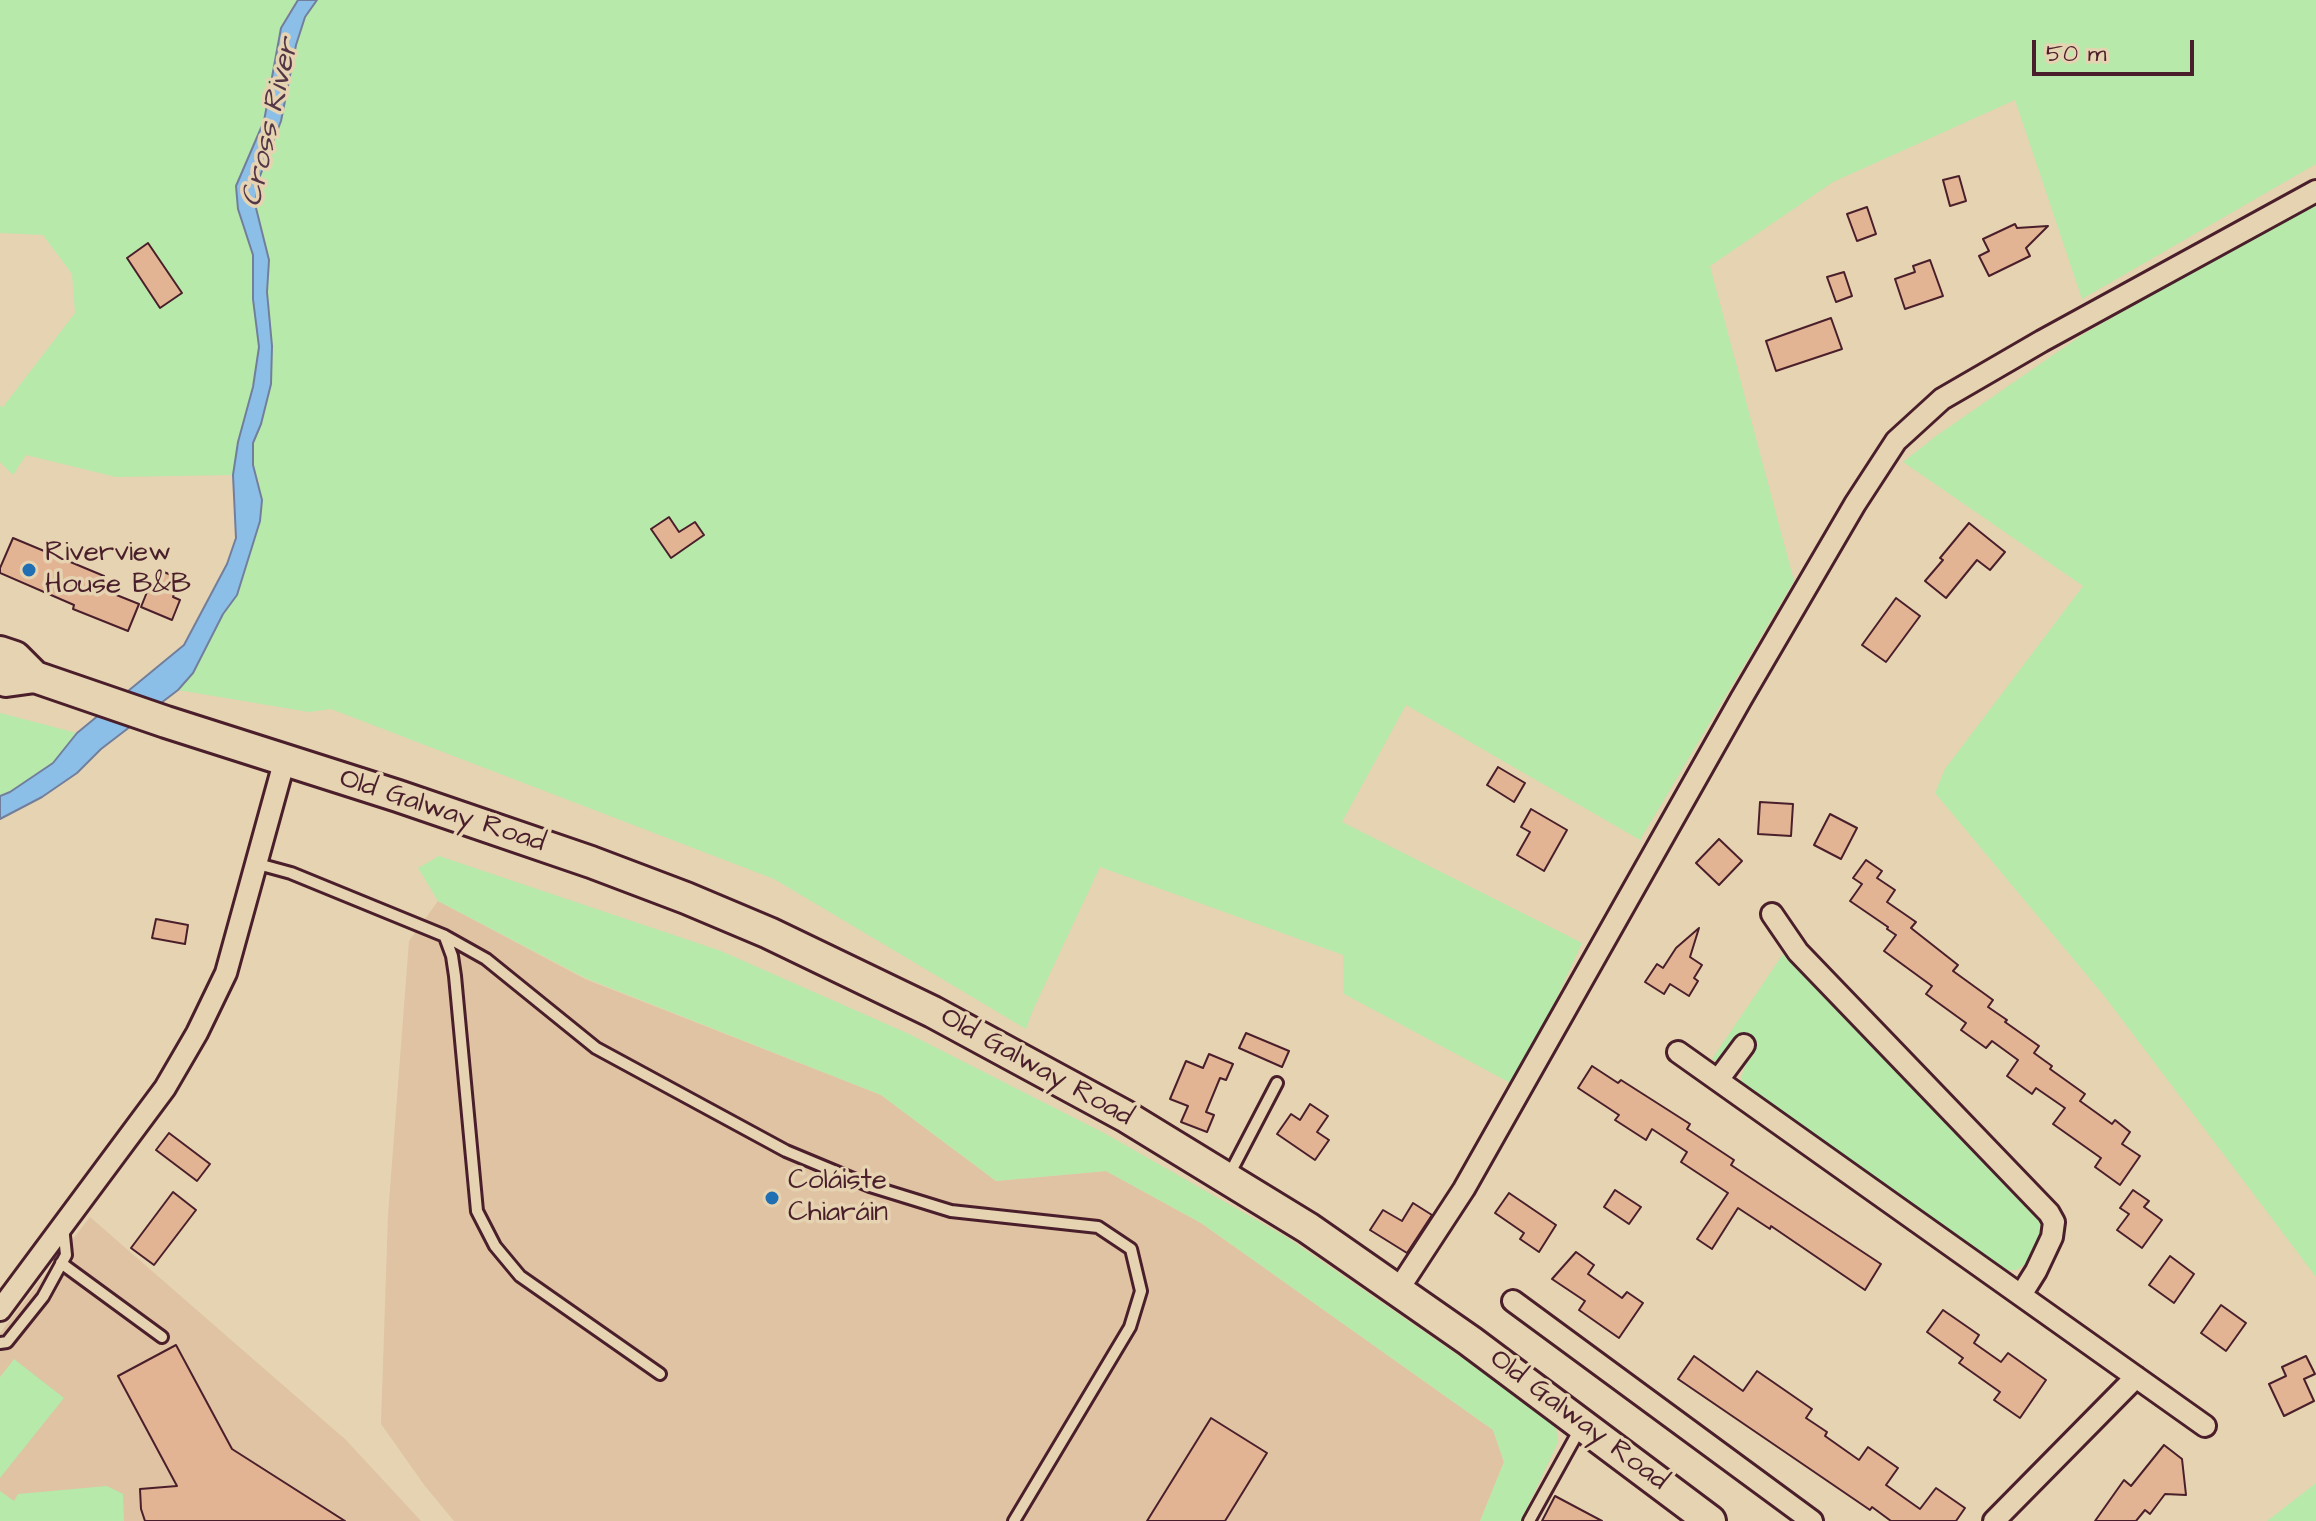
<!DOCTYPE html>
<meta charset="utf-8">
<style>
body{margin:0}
#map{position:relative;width:2316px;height:1521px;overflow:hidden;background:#e6d3b1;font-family:"Architects Daughter",sans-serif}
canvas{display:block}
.scale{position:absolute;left:2032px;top:40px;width:162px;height:36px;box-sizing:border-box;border:4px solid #4a1f2b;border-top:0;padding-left:10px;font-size:24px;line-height:28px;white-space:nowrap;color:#4a1f2b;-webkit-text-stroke:6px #e6d3b1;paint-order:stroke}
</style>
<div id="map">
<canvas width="2316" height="1521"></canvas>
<div class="scale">50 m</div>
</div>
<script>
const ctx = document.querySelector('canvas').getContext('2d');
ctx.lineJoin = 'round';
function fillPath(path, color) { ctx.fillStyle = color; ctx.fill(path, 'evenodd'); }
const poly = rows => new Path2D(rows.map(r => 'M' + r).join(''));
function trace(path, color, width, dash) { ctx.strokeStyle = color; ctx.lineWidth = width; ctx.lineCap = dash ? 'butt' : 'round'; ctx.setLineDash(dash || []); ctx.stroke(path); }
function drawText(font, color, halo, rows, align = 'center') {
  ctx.font = font + ' "Architects Daughter",sans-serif'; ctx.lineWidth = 7; ctx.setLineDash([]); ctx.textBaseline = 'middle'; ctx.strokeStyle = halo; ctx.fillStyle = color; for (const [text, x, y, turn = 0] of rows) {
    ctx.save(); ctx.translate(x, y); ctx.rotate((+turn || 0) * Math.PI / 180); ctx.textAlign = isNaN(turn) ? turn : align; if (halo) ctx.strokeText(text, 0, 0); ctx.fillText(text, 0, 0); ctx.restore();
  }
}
fillPath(poly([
 [438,901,585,979,881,1095,996,1181,1106,1171,1201,1223,1493,1430,1504,1462,1480,1521,454,1521,425,1486,381,1424,388,1215,409,941],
 [90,1217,346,1440,421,1521,0,1521,0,1333]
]), '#dfc3a3');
fillPath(poly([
 [0,0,298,0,288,13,273,70,264,121,244,167,244,228,253,255,253,299,259,347,253,387,238,442,233,475,116,477,26,455,13,475,0,462,0,406,3,407,75,313,72,274,43,235,0,233],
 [148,244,160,307,127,258],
 [317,0,2316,0,2316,164,2082,299,2015,100,1833,182,1710,266,1794,581,1640,840,1406,705,1342,822,1582,943,1516,1086,1344,994,1343,955,1100,867,1032,1012,1026,1029,774,879,331,709,309,712,178,690,193,673,223,614,237,595,259,482,253,465,253,443,261,424,271,384,272,346,267,292,269,260,255,204,260,176,281,121,296,45,305,17],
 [2316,201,2316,1277,2105,997,1935,793,1945,769,2083,586,1903,462,1936,436,2082,335],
 [0,713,77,733,53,763,10,792,0,796],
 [439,856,721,951,909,1034,1104,1133,1288,1238,1555,1422,1558,1442,1521,1521,1480,1521,1504,1462,1493,1430,1201,1223,1106,1171,996,1181,881,1095,585,978,438,901,418,868],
 [1783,954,2033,1210,2045,1228,2037,1254,2026,1264,2016,1270,1995,1270,1744,1092,1741,1078,1746,1064,1754,1055,1739,1043,1719,1063,1712,1059],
 [14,1359,64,1398,0,1478,0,1377],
 [2316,1483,2316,1521,2267,1521],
 [107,1486,123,1494,124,1521,0,1521,0,1491,14,1501,18,1494]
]), '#b6e9aa');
const water = poly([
 [298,0,317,0,305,17,296,45,281,121,260,176,255,204,269,260,267,292,272,346,271,384,261,424,253,443,253,465,262,500,260,521,237,595,223,614,193,673,178,690,101,749,77,773,42,797,0,819,0,796,10,792,53,763,77,733,184,645,227,564,236,538,233,475,238,442,253,387,259,347,253,299,253,255,238,209,236,186,264,121,281,28,298,0]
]);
fillPath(water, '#8cbfe8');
trace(water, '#727f9c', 2);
const building = poly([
 [1959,176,1966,201,1950,206,1943,180,1959,176],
 [1867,207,1876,234,1857,241,1847,214,1867,207],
 [2015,224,2017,228,2048,226,2026,248,2030,256,1989,276,1979,256,1989,251,1983,239,2015,224],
 [148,243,182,293,160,308,127,258,148,243],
 [1930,260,1943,296,1905,309,1895,279,1915,272,1913,266,1930,260],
 [1844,272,1852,296,1836,302,1827,277,1844,272],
 [1831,318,1842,349,1776,371,1766,341,1831,318],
 [669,517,679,532,695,522,704,535,671,558,651,529,669,517],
 [1969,523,2005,552,1990,570,1977,560,1946,598,1925,581,1943,560,1940,558,1969,523],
 [13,538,104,576,99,588,139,604,128,631,73,609,74,605,0,573,0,568,13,538],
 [159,570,176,577,172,586,176,588,173,597,180,600,172,620,141,607,149,587,152,588,159,570],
 [1896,598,1920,616,1886,662,1862,645,1896,598],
 [1498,767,1525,783,1514,802,1487,785,1498,767],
 [1760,802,1793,804,1791,836,1758,834,1760,802],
 [1531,809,1567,830,1544,871,1517,855,1530,832,1521,827,1531,809],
 [1830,814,1857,828,1841,859,1814,845,1830,814],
 [1719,839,1742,861,1719,885,1696,863,1719,839],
 [1866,860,1882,871,1877,878,1895,890,1887,902,1916,922,1911,928,1958,965,1953,971,1993,1000,1988,1007,2007,1020,2005,1022,2039,1046,2034,1053,2052,1066,2050,1069,2085,1094,2080,1101,2112,1124,2115,1120,2130,1132,2122,1144,2140,1156,2120,1185,2095,1167,2101,1158,2053,1124,2065,1108,2036,1088,2032,1094,2007,1076,2018,1060,1992,1041,1986,1048,1961,1030,1966,1023,1926,994,1932,986,1884,951,1896,935,1887,929,1888,927,1850,901,1862,884,1853,878,1866,860],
 [156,919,188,925,185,944,152,938,156,919],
 [1699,928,1690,957,1702,965,1694,978,1698,981,1689,996,1670,984,1664,994,1645,982,1657,964,1663,968,1676,948,1699,928],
 [1246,1033,1289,1051,1282,1067,1239,1048,1246,1033],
 [1209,1054,1233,1064,1226,1080,1220,1078,1206,1112,1214,1115,1207,1132,1181,1122,1188,1106,1170,1099,1186,1061,1203,1068,1209,1054],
 [1592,1066,1618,1083,1621,1080,1690,1124,1687,1129,1734,1160,1731,1165,1881,1264,1865,1290,1771,1226,1770,1229,1738,1208,1712,1249,1697,1239,1728,1193,1681,1162,1687,1152,1652,1129,1646,1140,1615,1120,1619,1115,1578,1088,1592,1066],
 [1310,1104,1328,1116,1317,1132,1329,1140,1315,1160,1277,1134,1291,1114,1300,1120,1310,1104],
 [169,1133,210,1164,197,1181,156,1150,169,1133],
 [1615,1190,1641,1207,1629,1224,1604,1207,1615,1190],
 [2133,1190,2149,1201,2144,1207,2162,1220,2142,1248,2117,1230,2129,1214,2120,1208,2133,1190],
 [173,1192,196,1210,154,1265,131,1248,173,1192],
 [1509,1193,1556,1225,1539,1252,1520,1239,1524,1233,1495,1213,1509,1193],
 [1413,1203,1432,1215,1407,1253,1370,1230,1383,1210,1402,1221,1413,1203],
 [1576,1252,1594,1265,1588,1274,1622,1298,1627,1292,1643,1303,1619,1338,1579,1310,1585,1301,1552,1279,1576,1252],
 [2170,1256,2194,1274,2174,1303,2149,1285,2170,1256],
 [2221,1305,2246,1323,2226,1351,2201,1333,2221,1305],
 [1943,1310,1979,1335,1974,1343,2001,1362,2008,1353,2046,1380,2020,1418,1994,1400,2000,1392,1959,1363,1963,1358,1927,1332,1943,1310],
 [176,1345,232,1449,345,1521,145,1521,141,1509,140,1489,177,1486,118,1376,176,1345],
 [1694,1356,1743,1391,1757,1371,1812,1409,1806,1418,1827,1432,1825,1436,1859,1460,1868,1447,1898,1468,1886,1485,1920,1509,1936,1488,1965,1508,1956,1521,1891,1521,1872,1507,1870,1510,1678,1379,1694,1356],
 [2306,1356,2315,1374,2304,1379,2314,1401,2284,1416,2269,1384,2286,1376,2282,1367,2306,1356],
 [1211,1418,1267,1453,1225,1521,1147,1521,1211,1418],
 [2164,1445,2182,1459,2186,1495,2165,1494,2150,1514,2145,1510,2136,1521,2095,1521,2124,1480,2131,1486,2164,1445],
 [1555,1496,1602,1521,1542,1521,1555,1496]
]);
fillPath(building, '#e2b494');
trace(building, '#4a1f2b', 2);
const service = poly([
 [258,864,291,873,445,936,486,959,596,1048,786,1151,870,1186,951,1211,1098,1227,1131,1249,1141,1291,1130,1327,1014,1521],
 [445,937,452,956,455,976,477,1211,495,1246,520,1276,660,1374],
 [1228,1177,1277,1083],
 [61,1263,162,1337],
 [0,1343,7,1342,43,1297,66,1255,63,1226],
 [1529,1521,1581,1427]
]);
const minor = poly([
 [1772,914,1798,952,2049,1213,2054,1222,2052,1237,2036,1271,2021,1295],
 [1678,1052,2205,1426],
 [1718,1080,1744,1045],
 [1398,1290,1464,1189,1741,699,1855,504,1896,441,1942,399,2042,341,2316,191],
 [1513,1301,1812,1521],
 [0,1310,165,1088,197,1033,226,973,285,759],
 [1994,1521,2136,1377]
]);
const secondary = poly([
 [0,652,15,657,35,677,166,722,398,796,591,862,686,898,769,933,933,1012,1125,1116,1308,1228,1470,1341,1710,1521],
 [0,679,6,681,35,677]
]);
trace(service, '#4a1f2b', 16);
trace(minor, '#4a1f2b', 26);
trace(secondary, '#4a1f2b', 36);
trace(service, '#e6d3b1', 10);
trace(minor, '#e6d3b1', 20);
trace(secondary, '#e6d3b1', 30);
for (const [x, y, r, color] of [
 [29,570,8,"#1f6fb2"],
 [772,1198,8,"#1f6fb2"]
]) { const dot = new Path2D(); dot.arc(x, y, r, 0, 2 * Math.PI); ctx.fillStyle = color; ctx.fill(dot); trace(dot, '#e6d3b1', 3); }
drawText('28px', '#4a1f2b', '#e6d3b1', [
 ["Riverview",45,554],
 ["House B&B",45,586],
 ["Coláiste",788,1182],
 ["Chiaráin",788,1214]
], 'left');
drawText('28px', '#4a1f2b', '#e6d3b1', [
 ["Old Galway Road",442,812,18],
 ["Old Galway Road",1036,1068,29],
 ["Old Galway Road",1578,1421,37]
]);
drawText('italic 30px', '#543747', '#e6d3b1', [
 ["Cross River",272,123,-77]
]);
</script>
